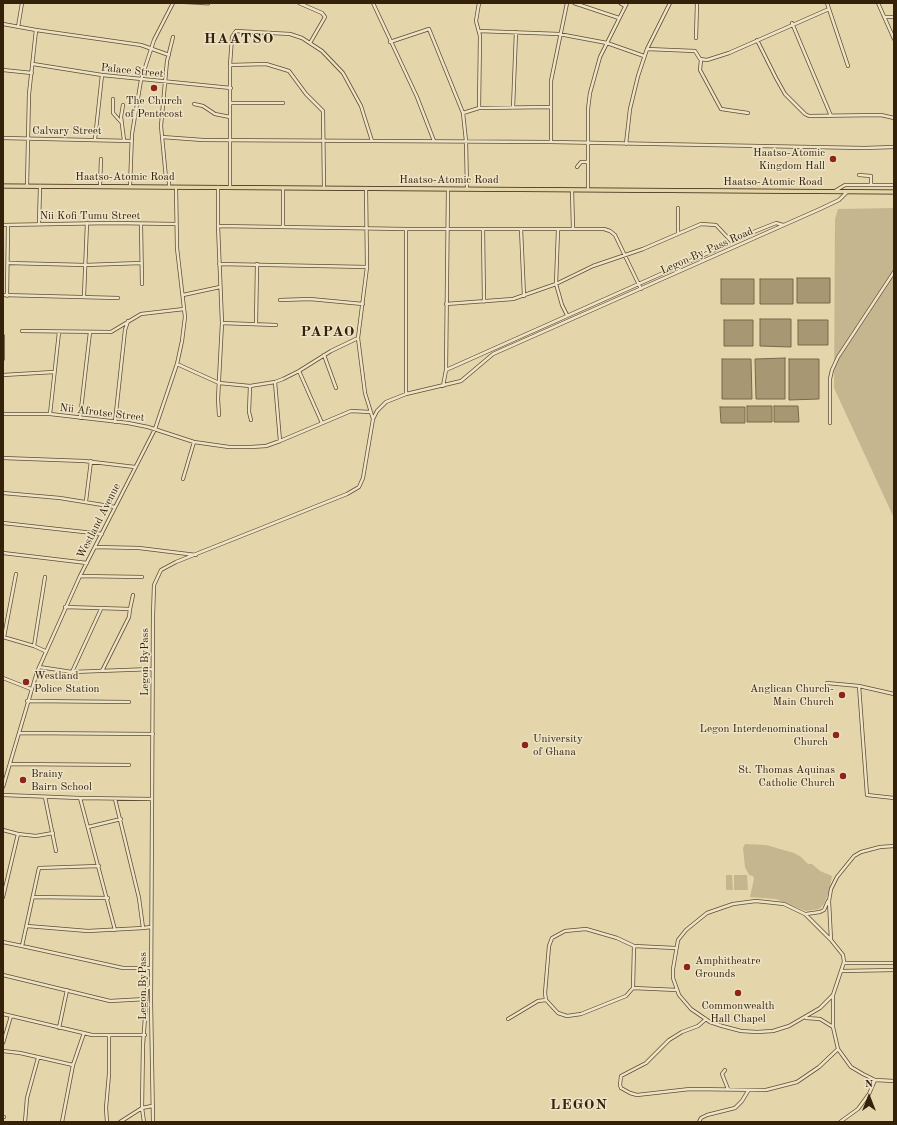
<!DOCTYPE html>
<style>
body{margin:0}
#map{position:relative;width:897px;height:1125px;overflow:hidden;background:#e4d5aa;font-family:"Old Standard TT",serif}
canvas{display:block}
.frame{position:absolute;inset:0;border:4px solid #352009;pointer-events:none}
.north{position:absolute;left:849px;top:1077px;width:40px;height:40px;-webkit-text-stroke:3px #ede4c8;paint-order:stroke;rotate:0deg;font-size:11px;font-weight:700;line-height:16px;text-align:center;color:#352009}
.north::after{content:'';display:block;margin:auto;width:14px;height:18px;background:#352009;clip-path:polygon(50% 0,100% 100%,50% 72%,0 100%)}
</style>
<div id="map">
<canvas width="897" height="1125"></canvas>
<div class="frame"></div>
<div class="north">N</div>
</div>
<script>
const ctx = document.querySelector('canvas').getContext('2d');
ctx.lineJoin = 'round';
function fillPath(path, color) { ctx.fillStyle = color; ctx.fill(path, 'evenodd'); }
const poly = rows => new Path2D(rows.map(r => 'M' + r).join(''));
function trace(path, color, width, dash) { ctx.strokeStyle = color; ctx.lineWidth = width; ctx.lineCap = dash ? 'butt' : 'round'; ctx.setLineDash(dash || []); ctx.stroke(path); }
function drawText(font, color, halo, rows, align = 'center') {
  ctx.font = font + ' "Old Standard TT",serif'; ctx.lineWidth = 3; ctx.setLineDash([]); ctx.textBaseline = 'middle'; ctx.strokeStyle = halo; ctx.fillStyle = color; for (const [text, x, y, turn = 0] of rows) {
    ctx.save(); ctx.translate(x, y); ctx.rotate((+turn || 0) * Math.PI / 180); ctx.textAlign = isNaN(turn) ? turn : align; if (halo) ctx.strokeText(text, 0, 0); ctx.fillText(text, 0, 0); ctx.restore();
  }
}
fillPath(poly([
 [894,208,894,518,834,388,835,219,838,209],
 [745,844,766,845,794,853,801,857,808,864,812,864,820,871,832,876,829,892,824,904,819,909,806,911,776,899,750,897,754,879,753,876,749,875,745,867,743,848],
 [726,875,732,875,733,890,726,890],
 [734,875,747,875,748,890,734,890]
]), '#c6b68f');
const water = poly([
 [797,278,830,278,830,303,797,303,797,278],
 [721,279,754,279,754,304,721,304,721,279],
 [760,279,793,279,793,304,760,304,760,279],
 [760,319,791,319,791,347,760,346,760,319],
 [724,320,753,320,753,346,724,346,724,320],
 [798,320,828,320,828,345,798,345,798,320],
 [785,358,785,399,756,399,755,359,785,358],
 [722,359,751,359,752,399,722,399,722,359],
 [789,359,819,359,819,399,789,400,789,359],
 [747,406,772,406,772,422,747,422,747,406],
 [774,406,798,406,799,422,774,422,774,406],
 [720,407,745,407,745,423,721,423,720,407]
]);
fillPath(water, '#a89773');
trace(water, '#7a6749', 1);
trace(poly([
 [175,3,209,5,211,3]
]), '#7a6749', 1);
const minor = poly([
 [299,3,322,13,325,17,310,43],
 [373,3,417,97,434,141],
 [479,3,476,21,480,36,479,108],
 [574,3,619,18],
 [620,3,625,6],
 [827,3,848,66],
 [878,3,894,39],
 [884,17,894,17],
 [792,23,831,116],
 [3,24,36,30,141,45,169,55],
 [18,27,22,3],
 [479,31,559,34,607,43,644,56],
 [696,38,697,3],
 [757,40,776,78,785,94,805,114,809,116,881,115,894,118],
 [390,42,429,29,463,113,466,141,467,189],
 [647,49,695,51,700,59,707,60,729,53,829,9],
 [701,60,700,70,721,109,748,113],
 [33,64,102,75,231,88],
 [230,65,266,64,289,71,306,94,323,111,324,188],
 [3,70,32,73],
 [113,99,113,113,121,122],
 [231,103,283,103],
 [194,104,203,106,215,114,230,117],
 [123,105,121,117,124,140],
 [513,108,516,32],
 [463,113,479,108,551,107],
 [162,137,203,140,551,142,864,148,894,147],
 [3,138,131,141],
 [95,139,102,75],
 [551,142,551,81,567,3],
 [626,144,630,109,638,76,647,49,670,3],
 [577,167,581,162,588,162],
 [859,175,871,176,871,185],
 [27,186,29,94,36,30],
 [100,186,101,159],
 [130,186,132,134,141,80,154,40,173,3],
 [169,187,169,181,166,178,161,126,167,61,173,37],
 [218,187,218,226,222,323,218,399,219,415],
 [230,187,230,65,232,37,236,31,290,34,302,38,322,51,343,73,361,106,372,141],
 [366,188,367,267,358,338,365,393,373,419],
 [588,189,588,109,590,93,600,57,627,3],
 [572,190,573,229],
 [835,191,845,185,894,185],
 [39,224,40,186],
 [3,225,112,223,176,224],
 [141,225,142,284],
 [218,226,406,229,604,229,610,231,615,235,641,289],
 [283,227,283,188],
 [483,229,484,302],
 [521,229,524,296],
 [558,230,556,284,562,305,567,315],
 [678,233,678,208],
 [9,263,85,265,141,263],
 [219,264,367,267],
 [3,295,118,298],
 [183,295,220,287],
 [7,296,8,225],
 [84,296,87,223],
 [280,300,310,299,363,304],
 [446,304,513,299,556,284,593,266,643,249,701,224,716,225,731,241,776,223,783,225],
 [222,323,276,325],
 [256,324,257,264],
 [22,331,111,332,141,314,184,309],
 [324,355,336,388],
 [3,359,3,336],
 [177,364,219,383,250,386,275,382,283,379,299,371,331,351,358,338],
 [446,370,726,245],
 [299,371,322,423],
 [3,375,54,372],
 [275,382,280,441],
 [250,386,249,412,251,420],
 [443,386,446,370,448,189],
 [406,394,406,229],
 [3,414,50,414,128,423,148,427,194,442,229,447,251,447,266,446,280,441,351,411,370,412],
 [50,414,59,332],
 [80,418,90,332],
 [115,422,125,330,128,321],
 [830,423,830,379,832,370,838,357,894,272],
 [3,458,84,461,135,467],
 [183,479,194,442],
 [3,493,60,498,115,507],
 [86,501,91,461],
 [3,523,102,534],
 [95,547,139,548,196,555],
 [3,553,87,563],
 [80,576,142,577],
 [65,607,130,609,133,595],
 [3,637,34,646,45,651],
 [4,637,16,574],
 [34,646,45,577],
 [39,667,72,672,153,669],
 [102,671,129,617,130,609],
 [72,672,101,609],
 [3,678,31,689],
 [827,683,859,686,894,694],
 [859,686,867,795,894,798],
 [27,701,129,702],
 [19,733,153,734],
 [10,764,129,765],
 [3,787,37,672,80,576,155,429,177,364,182,341,185,317,177,248,176,187],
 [3,795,80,798,152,799],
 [45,797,56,851],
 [80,798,115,930],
 [88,827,121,819],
 [3,830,18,834,36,836,53,833],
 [3,897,18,834],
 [33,897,108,898],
 [756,901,784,904,805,914,831,940,843,955,844,962,833,995,820,1008,789,1026,773,1031,757,1032,741,1031,722,1026,710,1022,691,1009,679,995,673,978,673,969,678,940,686,930,707,913,733,904,756,901],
 [806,914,820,912,824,910,828,901],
 [27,926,88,931,143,928,139,898,115,799],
 [143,928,151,927],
 [831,940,829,901,831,889,837,877,854,856,861,852,880,847,894,846],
 [3,942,22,946,39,868,99,866],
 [22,946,123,968,151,968],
 [675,948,634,946,617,938,586,929,565,931,552,938,549,946,545,993,546,1000,558,1013,567,1016,581,1014,626,996,633,988,677,990],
 [844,963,894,963],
 [842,971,894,970],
 [3,975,110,1001,146,999],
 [633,988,634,946],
 [833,995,833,1027,838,1049,851,1067,863,1074,875,1080,894,1081],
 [3,1014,92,1035,145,1035],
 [806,1018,820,1019,833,1027],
 [508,1019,538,1001,546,1000],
 [706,1019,698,1026,682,1032,669,1040,646,1063,621,1076,620,1085,621,1088,630,1093,637,1095,690,1089,766,1090,797,1082,819,1067,838,1049],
 [59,1028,67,990],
 [3,1043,11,1016],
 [3,1051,20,1053,73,1065],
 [725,1070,722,1074,728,1089],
 [3,1117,4,1117],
 [25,1122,27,1098,38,1058],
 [62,1122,73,1065,84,1033],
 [107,1122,106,1108,109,1074,109,1036],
 [120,1122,142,1108,152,1106],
 [144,1122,142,1108,143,1045,147,989,151,986],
 [153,1122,151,1002,153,616,154,585,161,570,176,562,347,494,359,487,363,478,373,419,377,411,386,402,406,394,461,381,493,354,820,209,839,200,848,191],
 [699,1122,701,1118,707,1115,735,1108,742,1101,748,1091],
 [840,1122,858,1109,869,1094,875,1080]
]);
const major = poly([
 [3,186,894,192]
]);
trace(minor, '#614d31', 4);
trace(major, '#352009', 5);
trace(minor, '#ede4c8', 2.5);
trace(major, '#e4d5aa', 3.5);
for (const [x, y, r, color] of [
 [154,88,4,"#8f2418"],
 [833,159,4,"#8f2418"],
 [26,682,4,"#8f2418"],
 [842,695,4,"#8f2418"],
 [836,735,4,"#8f2418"],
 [525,745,4,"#8f2418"],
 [843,776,4,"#8f2418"],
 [23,780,4,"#8f2418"],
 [687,967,4,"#8f2418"],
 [738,993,4,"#8f2418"]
]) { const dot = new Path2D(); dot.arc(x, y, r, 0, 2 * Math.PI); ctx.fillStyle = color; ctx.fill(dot); trace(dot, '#ede4c8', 1.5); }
drawText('11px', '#352009', '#ede4c8', [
 ["Palace Street",132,71,6],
 ["Calvary Street",67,131],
 ["Haatso-Atomic Road",125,177],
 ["Haatso-Atomic Road",449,180],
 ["Haatso-Atomic Road",773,182],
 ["Nii Kofi Tumu Street",90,216],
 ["Legon By-Pass Road",707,251,-24],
 ["Nii Afrotse Street",102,413,7],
 ["Westland Avenue",99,521,-63],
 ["Legon ByPass",145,662,-90],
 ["Legon ByPass",143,986,-90]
]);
drawText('11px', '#352009', '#ede4c8', [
 ["The Church",154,101,"center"],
 ["of Pentecost",154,114,"center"],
 ["Haatso-Atomic",825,153],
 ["Kingdom Hall",825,166],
 ["Westland",34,676,"left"],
 ["Police Station",34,689,"left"],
 ["Anglican Church-",834,689],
 ["Main Church",834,702],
 ["Legon Interdenominational",828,729],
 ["Church",828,742],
 ["University",533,739,"left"],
 ["of Ghana",533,752,"left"],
 ["St. Thomas Aquinas",835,770],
 ["Catholic Church",835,783],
 ["Brainy",31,774,"left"],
 ["Bairn School",31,787,"left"],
 ["Amphitheatre",695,961,"left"],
 ["Grounds",695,974,"left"],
 ["Commonwealth",738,1006,"center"],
 ["Hall Chapel",738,1019,"center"]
], 'right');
ctx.letterSpacing = '1px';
drawText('bold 15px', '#352009', '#ede4c8', [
 ["HAATSO",239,39],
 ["PAPAO",328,332],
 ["LEGON",579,1105]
]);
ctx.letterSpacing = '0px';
</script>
